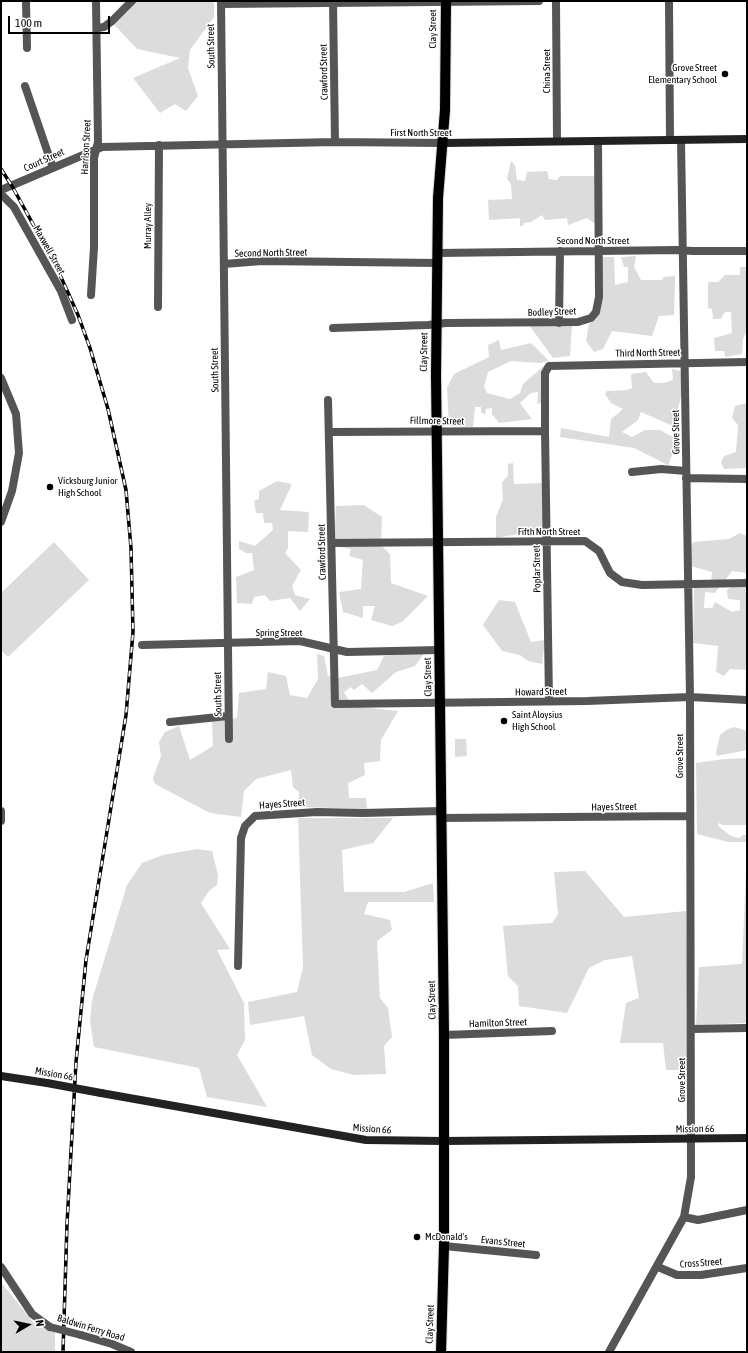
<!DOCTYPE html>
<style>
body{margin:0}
#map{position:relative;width:748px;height:1353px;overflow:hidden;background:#fff;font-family:"Asap Condensed",sans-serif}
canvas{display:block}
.frame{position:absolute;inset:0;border:2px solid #000;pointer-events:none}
.north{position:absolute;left:8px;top:1305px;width:40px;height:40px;-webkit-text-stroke:3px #fff;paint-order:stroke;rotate:81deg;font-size:11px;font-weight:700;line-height:16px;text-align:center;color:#000}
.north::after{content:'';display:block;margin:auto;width:14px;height:18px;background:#000;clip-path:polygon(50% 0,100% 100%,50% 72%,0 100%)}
.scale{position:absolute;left:8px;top:16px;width:102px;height:18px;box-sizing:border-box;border:2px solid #000;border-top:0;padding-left:5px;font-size:12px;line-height:14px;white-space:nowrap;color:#000;-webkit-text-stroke:3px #fff;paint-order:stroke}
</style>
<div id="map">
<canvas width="748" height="1353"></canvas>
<div class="frame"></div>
<div class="north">N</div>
<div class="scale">100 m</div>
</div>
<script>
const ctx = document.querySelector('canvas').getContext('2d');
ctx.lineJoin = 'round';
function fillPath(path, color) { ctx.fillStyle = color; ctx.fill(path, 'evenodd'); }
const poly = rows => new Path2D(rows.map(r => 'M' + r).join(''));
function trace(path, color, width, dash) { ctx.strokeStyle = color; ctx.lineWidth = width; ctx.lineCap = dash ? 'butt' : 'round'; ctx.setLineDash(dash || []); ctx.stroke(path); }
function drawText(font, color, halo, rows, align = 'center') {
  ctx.font = font + ' "Asap Condensed",sans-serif'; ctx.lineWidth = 3; ctx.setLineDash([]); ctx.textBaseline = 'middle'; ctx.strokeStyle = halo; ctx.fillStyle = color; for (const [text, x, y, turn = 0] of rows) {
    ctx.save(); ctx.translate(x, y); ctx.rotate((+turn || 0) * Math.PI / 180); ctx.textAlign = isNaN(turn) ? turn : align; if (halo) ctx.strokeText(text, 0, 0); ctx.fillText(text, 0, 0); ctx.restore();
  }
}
fillPath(poly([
 [126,1,214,1,214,17,190,50,188,68,198,96,186,111,175,104,160,113,133,78,180,58,137,49,109,19],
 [511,161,515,165,517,180,525,181,527,172,547,171,549,179,557,180,560,176,595,176,595,224,587,218,568,225,567,218,545,220,542,215,531,222,524,223,523,226,520,226,520,218,489,220,488,200,512,199,511,184,507,179],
 [636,256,634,267,641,280,662,280,664,277,675,276,674,315,659,316,652,336,612,331,603,349,594,352,586,341,589,324,595,319,602,257,614,257,615,285,628,282,628,267,624,267,621,257],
 [740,267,747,267,747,330,743,339,742,354,725,357,724,351,715,351,714,338,732,333,731,312,725,312,721,319,713,319,712,309,708,308,708,282,718,282,725,275,740,275],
 [529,325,572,325,570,356,553,358],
 [499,340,501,350,531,343,549,361,540,363,511,361,488,372,484,386,487,393,510,399,520,393,523,384,547,363,542,403,537,404,538,392,531,393,520,403,532,419,499,423,492,414,492,408,486,409,485,415,481,412,481,407,475,407,473,427,449,426,447,388,454,374,489,357,488,345],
 [672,369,681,371,681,397,673,426,641,412,638,420,622,432,632,437,645,430,660,430,678,440,668,465,634,448,560,437,561,428,609,437,611,419,623,409,611,403,605,394,607,391,627,390,632,388,631,374,646,372,654,383,664,383,673,380],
 [747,403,747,468,724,469,721,462,724,456,736,452,738,425,732,418,735,406],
 [513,463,514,484,545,483,546,529,496,538,496,517,503,499,502,482,508,476,508,464],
 [277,481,292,484,280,510,309,512,308,532,288,531,288,548,285,553,301,570,292,586,295,595,310,599,300,611,290,598,270,601,265,595,254,597,252,604,237,603,236,577,254,570,252,553,246,553,239,549,239,541,255,546,273,530,272,523,264,523,263,513,256,513,254,501,259,499,259,491],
 [364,505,382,517,381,545,390,554,391,583,428,596,402,622,392,626,371,620,375,606,363,606,363,618,343,612,339,592,361,589,363,560,349,556,351,549,334,546,336,506],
 [740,533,747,536,747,573,732,571,723,583,711,581,712,572,690,566,689,554,693,542,729,539],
 [54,542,89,580,8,657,1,650,1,593],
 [747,577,747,695,745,695,746,670,730,669,724,676,716,672,718,646,693,643,694,588,719,587,715,593,705,592,704,608,712,608,715,602,732,612,740,610,740,600,728,599,727,590],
 [499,600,515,602,531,642,545,640,542,664,528,661,520,655,502,651,483,625],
 [425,652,415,666,396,672,372,693,362,684,354,690,351,687,344,692,352,706,398,711,381,740,380,761,364,763,365,775,348,783,349,798,366,798,367,809,298,807,299,792,293,787,291,770,256,779,244,791,241,817,210,813,155,784,153,778,161,756,159,742,165,732,179,726,190,760,213,746,212,721,237,718,239,693,266,689,268,672,286,676,290,695,307,698,318,679,317,654,324,656,328,676,338,678,377,670,384,656],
 [735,727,747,731,747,750,717,756,716,752,720,735,728,729],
 [455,739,466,739,467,756,455,757],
 [747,758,747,825,723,825,719,823,718,826,731,836,739,838,743,835,747,835,747,842,728,842,697,834,696,763,724,759],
 [298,818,393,818,373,843,342,850,344,892,404,892,433,883,434,902,368,902,364,914,390,920,392,930,377,941,380,998,388,1008,392,1037,384,1046,386,1074,354,1075,331,1069,312,1055,304,1016,250,1025,248,1002,297,992,303,967],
 [197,849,212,851,218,875,217,885,209,891,201,903,230,949,217,950,244,1003,245,1040,237,1055,267,1107,207,1097,199,1068,94,1047,90,1021,92,1000,127,885,142,863,163,855],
 [747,850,747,1023,696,1025,699,967,742,964],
 [585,871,624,917,686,911,689,1070,666,1070,663,1043,620,1043,626,1003,639,998,632,956,605,960,589,968,567,1013,519,1006,518,986,508,976,503,926,552,923,558,914,554,872],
 [1,1282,37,1327,55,1330,55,1352,1,1352]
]), '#dcdcdc');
const primary = poly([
 [441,1352,444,1246,444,1035,436,375,438,198,445,110,446,1]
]);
trace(primary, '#dbdbdb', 12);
trace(poly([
 [26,1,27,48],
 [221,1,229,739],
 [333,1,335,142],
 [556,1,557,141],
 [669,1,670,140],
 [221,4,539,1],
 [97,28,104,27,112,21,132,1],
 [25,86,53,168],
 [1,190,102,147,335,142,443,143],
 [1,194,14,207,61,291,72,320],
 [438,253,677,250,693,251,747,251],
 [224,264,262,261,438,263],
 [91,295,94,247,94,158,98,142,96,1],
 [158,307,159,145],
 [559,323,560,251],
 [333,328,428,325,446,323,578,322,591,318,596,312,599,297,598,141],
 [1,378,16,414,19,453,12,491,1,522],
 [328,400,335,704,587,701,690,697,747,700],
 [330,432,545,431],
 [632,472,661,469,686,471],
 [686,478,747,479],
 [332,543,585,541,599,551,610,573,622,582,642,585,747,583],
 [142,645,300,641,347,652,439,650],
 [549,701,545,431,545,373,549,366,747,362],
 [170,722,228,716],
 [1,811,1,821],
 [441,818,690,816],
 [238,966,241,838,245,826,255,816,317,812,363,813,441,811],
 [691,1029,747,1028],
 [444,1035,552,1031],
 [684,1217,698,1220,747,1210],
 [444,1246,536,1255],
 [1,1267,32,1314,50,1327],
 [658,1267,677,1275,701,1275,747,1268],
 [81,1335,112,1344,131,1352],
 [609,1352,684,1217,691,1177,690,697,681,140]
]), '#555', 8);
trace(poly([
 [443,143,747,139],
 [1,1076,47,1083],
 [101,1093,366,1140,443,1141,747,1138]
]), '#222', 8);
trace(primary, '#000', 10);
const rail = poly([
 [1,169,12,186,56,266,78,315,90,348,108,409,126,490,131,548,133,632,126,715,86,960,76,1062,67,1224,63,1352]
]);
trace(rail, '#000', 3.5);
trace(rail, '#fff', 2, [6]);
trace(poly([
 [50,1327,81,1335]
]), '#555', 8);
trace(poly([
 [47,1083,101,1093]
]), '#222', 8);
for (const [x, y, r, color] of [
 [725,74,4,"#000"],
 [50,487,4,"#000"],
 [504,721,4,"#000"],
 [417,1237,4,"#000"]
]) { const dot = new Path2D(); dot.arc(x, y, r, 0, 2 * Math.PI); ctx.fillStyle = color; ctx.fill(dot); trace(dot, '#fff', 1.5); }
drawText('10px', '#000', '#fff', [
 ["Clay Street",433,29,-90],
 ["South Street",211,46,-91],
 ["China Street",547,71,-90],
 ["Crawford Street",324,72,-91],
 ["First North Street",421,133],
 ["Harrison Street",86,147,-87],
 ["Court Street",44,160,-24],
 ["Murray Alley",148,226,-90],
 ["Second North Street",593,241],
 ["Maxwell Street",49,250,61],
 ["Second North Street",271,253,-1],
 ["Bodley Street",552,312,-2],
 ["Clay Street",424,352,-89],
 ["Third North Street",648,353,-1],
 ["South Street",215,370,-91],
 ["Fillmore Street",437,421,1],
 ["Grove Street",676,432,-91],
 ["Fifth North Street",549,532],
 ["Crawford Street",322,552,-91],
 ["Poplar Street",537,569,-91],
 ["Spring Street",279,633],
 ["Clay Street",428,677,-91],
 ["Howard Street",541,692,-1],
 ["South Street",218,694,-91],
 ["Grove Street",680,756,-90],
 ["Hayes Street",282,804,-4],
 ["Hayes Street",614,807,-1],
 ["Clay Street",432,1000,-91],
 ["Hamilton Street",498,1023,-2],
 ["Mission 66",54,1074,10],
 ["Grove Street",682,1080,-90],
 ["Mission 66",372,1129,4],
 ["Mission 66",695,1129,-1],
 ["Evans Street",503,1242,6],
 ["Cross Street",701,1263,-4],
 ["Clay Street",430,1324,-88],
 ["Baldwin Ferry Road",91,1328,17]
]);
drawText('10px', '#000', '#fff', [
 ["Grove Street",717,68,"right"],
 ["Elementary School",717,80,"right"],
 ["Vicksburg Junior",58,481],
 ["High School",58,493],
 ["Saint Aloysius",512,715],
 ["High School",512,727],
 ["McDonald's",425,1237]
], 'left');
</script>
